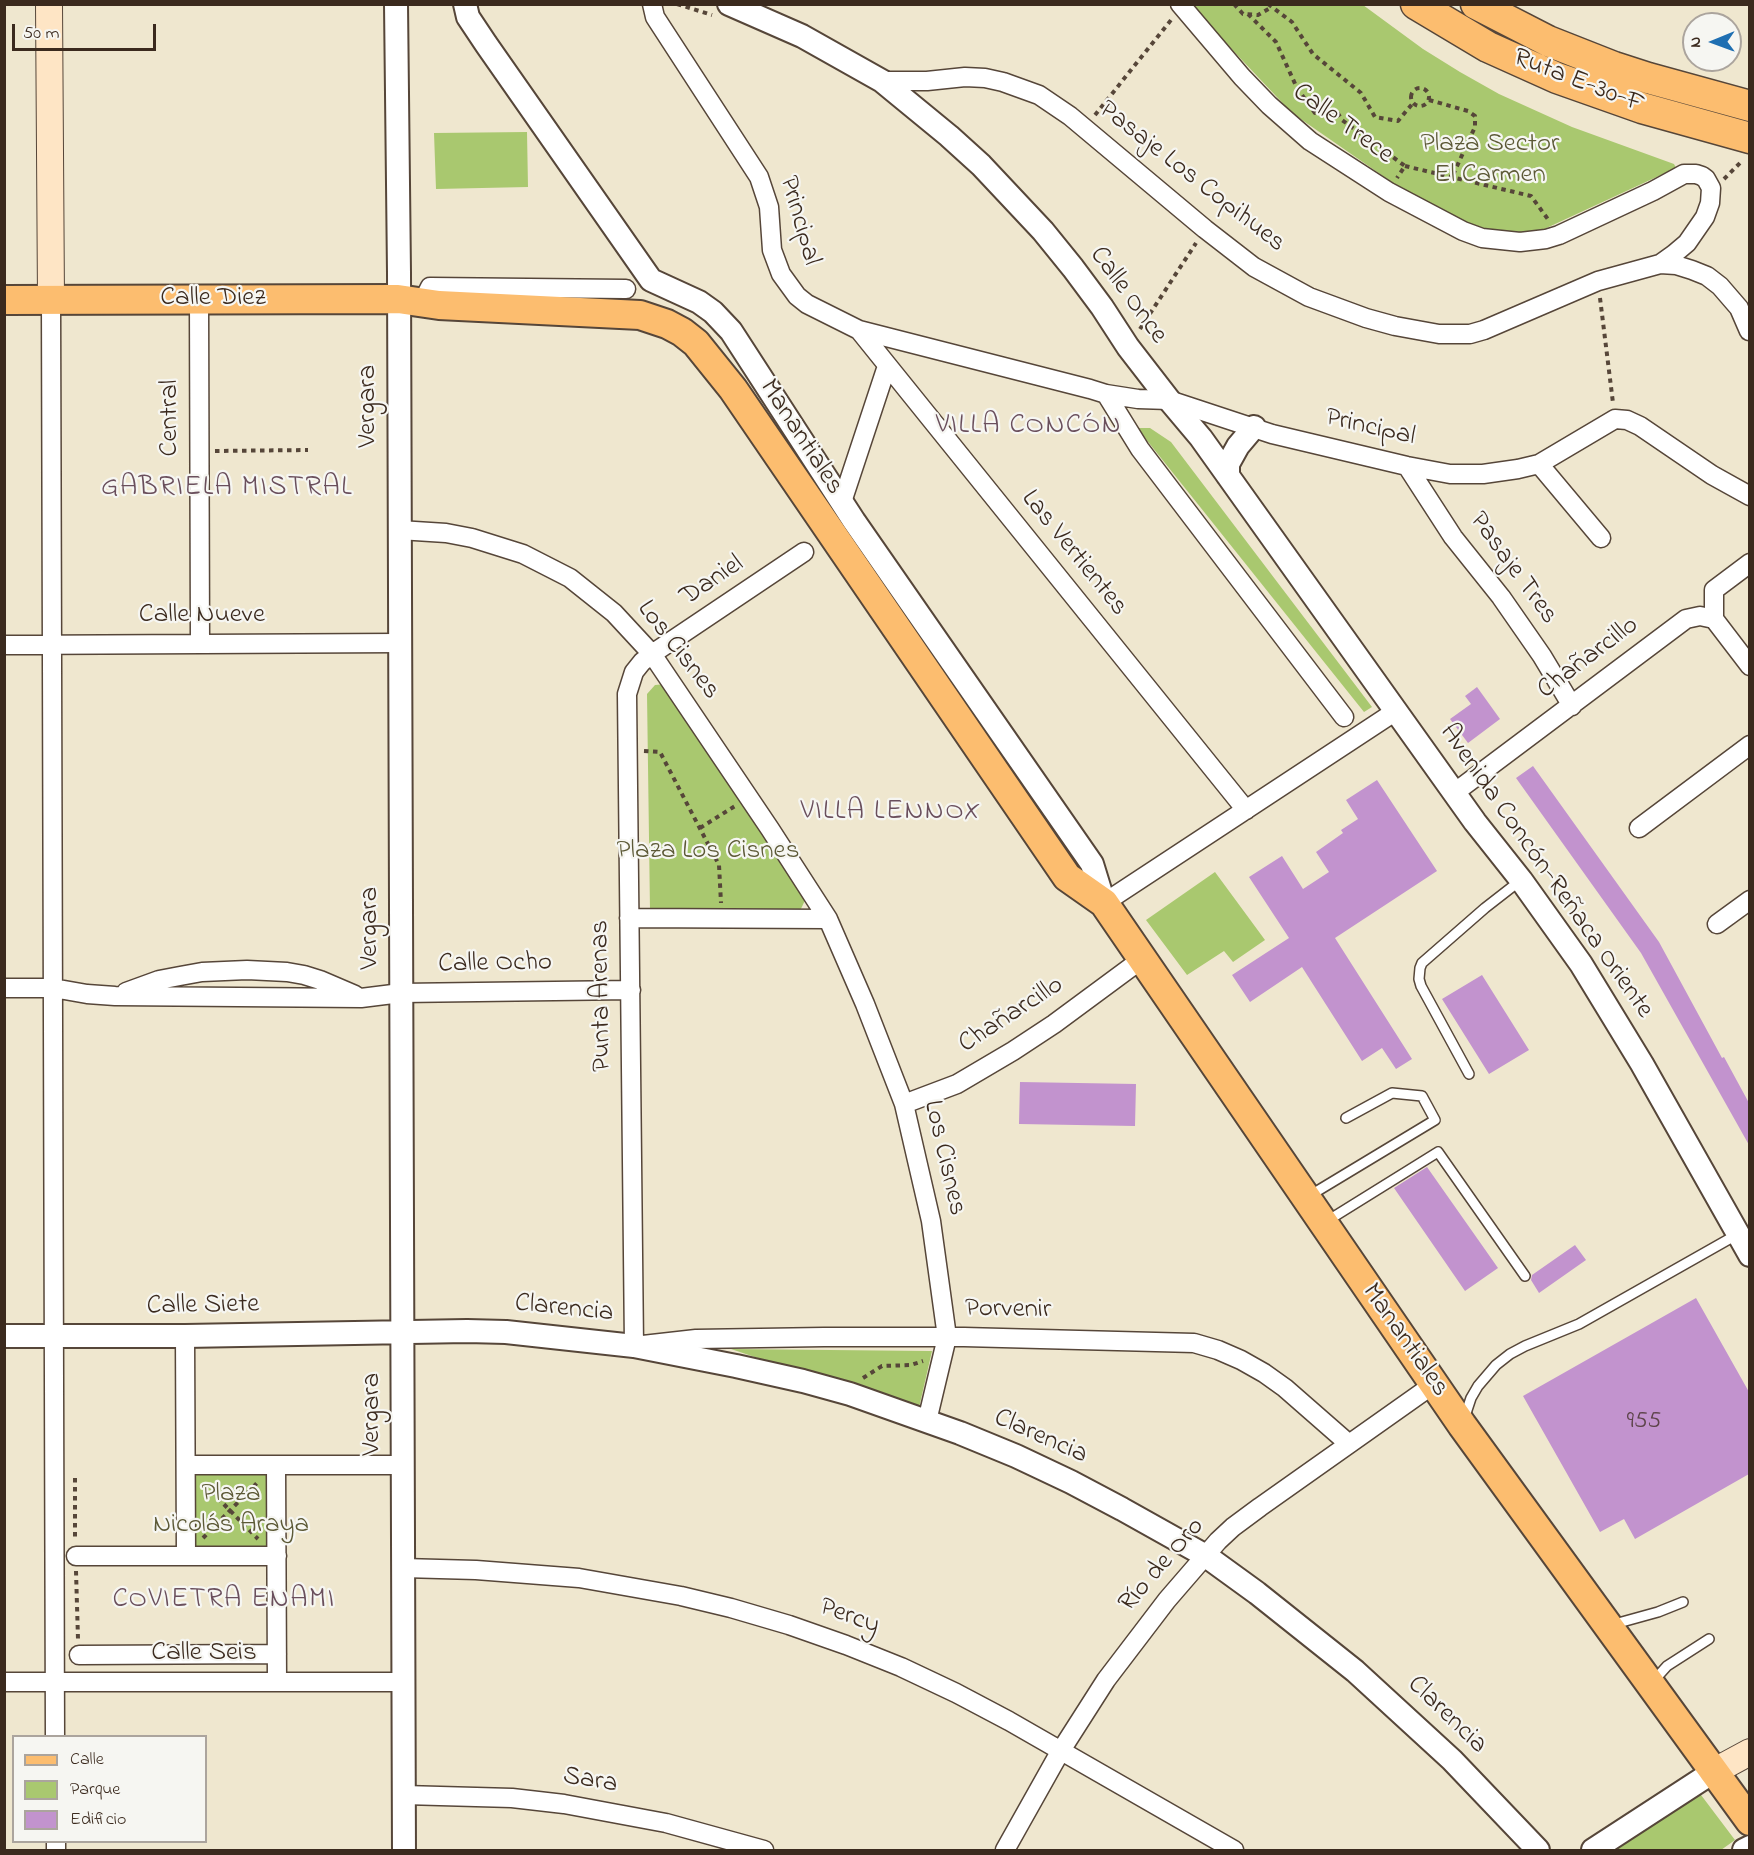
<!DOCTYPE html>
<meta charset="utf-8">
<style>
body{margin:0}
#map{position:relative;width:1754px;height:1855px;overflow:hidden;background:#efe7cf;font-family:"Indie Flower",sans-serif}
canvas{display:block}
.frame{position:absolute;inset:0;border:6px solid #3b2a1e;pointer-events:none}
.legend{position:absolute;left:12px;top:1735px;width:195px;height:108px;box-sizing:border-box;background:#f6f6f2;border:2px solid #aba49d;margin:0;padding:8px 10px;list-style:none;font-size:18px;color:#3b2a1e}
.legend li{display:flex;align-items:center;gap:12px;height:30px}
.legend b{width:30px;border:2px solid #aba49d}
.north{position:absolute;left:1682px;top:12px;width:60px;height:60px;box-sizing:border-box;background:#f6f6f2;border:2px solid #aba49d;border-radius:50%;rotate:269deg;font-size:16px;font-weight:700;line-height:24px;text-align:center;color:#3b2a1e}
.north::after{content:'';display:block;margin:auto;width:21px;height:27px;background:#1f6fb2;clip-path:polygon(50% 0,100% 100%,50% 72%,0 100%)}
.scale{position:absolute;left:12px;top:24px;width:144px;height:27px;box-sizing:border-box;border:3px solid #3b2a1e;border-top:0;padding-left:8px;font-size:18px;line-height:21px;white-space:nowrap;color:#3b2a1e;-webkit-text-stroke:4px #f6f6f2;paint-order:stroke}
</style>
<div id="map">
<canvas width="1754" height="1855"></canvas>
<div class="frame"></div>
<ul class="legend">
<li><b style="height:8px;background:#fcbd6f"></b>Calle</li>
<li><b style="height:16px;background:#a9c86f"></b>Parque</li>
<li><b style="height:16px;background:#c293ce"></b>Edificio</li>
</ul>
<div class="north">N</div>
<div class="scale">50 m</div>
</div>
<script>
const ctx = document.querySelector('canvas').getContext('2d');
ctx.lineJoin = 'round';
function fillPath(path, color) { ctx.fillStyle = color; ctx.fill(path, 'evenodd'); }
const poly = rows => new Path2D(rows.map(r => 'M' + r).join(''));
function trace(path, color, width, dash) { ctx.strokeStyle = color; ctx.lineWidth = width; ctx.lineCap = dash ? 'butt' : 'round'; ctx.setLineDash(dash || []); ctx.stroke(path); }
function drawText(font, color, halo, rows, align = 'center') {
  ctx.font = font + ' "Indie Flower",sans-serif'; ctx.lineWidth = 4.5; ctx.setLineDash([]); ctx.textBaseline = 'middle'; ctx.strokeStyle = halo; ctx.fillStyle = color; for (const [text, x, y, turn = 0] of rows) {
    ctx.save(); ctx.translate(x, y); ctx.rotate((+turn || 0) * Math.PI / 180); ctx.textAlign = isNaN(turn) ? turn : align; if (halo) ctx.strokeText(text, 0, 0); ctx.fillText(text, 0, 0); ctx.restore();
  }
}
fillPath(poly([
 [1190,5,1363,5,1423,49,1460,72,1499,94,1572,127,1674,164,1676,168,1540,231,1505,235,1469,224,1393,183,1292,113],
 [527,132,528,187,436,189,434,133],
 [1137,428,1150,428,1171,442,1372,707,1364,712],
 [666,684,807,896,799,913,650,910,647,694,655,685],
 [1215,872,1265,940,1233,962,1224,951,1187,975,1146,920],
 [731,1349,929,1351,932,1351,918,1412],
 [266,1474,267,1548,195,1547,195,1475],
 [1698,1791,1735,1840,1721,1850,1605,1850]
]), '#a9c86f');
fillPath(poly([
 [1477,687,1500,719,1468,743,1450,719,1471,704,1465,696],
 [1533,766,1659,942,1722,1058,1724,1057,1749,1103,1749,1145,1641,953,1516,778],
 [1377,780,1437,871,1335,938,1412,1059,1396,1069,1382,1048,1362,1061,1302,967,1250,1002,1232,975,1289,938,1249,877,1282,856,1303,889,1329,872,1316,852,1343,833,1341,830,1358,819,1346,800],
 [1482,975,1529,1050,1489,1074,1442,999],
 [1020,1082,1136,1084,1135,1126,1019,1124],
 [1427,1167,1498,1268,1465,1291,1394,1188],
 [1575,1245,1586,1260,1539,1293,1531,1280,1532,1275],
 [1696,1298,1749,1392,1749,1474,1635,1539,1624,1519,1600,1532,1523,1396]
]), '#c293ce');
const service = poly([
 [1469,1074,1421,986,1419,979,1420,968,1422,963,1485,908,1521,880],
 [1309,1196,1435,1120,1422,1096,1392,1093,1346,1118],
 [1327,1221,1438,1152,1525,1276],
 [1464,1419,1471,1398,1478,1386,1496,1365,1510,1354,1525,1346,1579,1324,1738,1234],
 [1611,1625,1658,1612,1683,1602],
 [1659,1683,1658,1676,1667,1666,1709,1639]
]);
const minor = poly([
 [652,4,655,17,759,177,769,207,772,250,781,274,797,296,807,304,859,330,1090,389,1106,394,1138,399,1169,400,1272,434,1407,466,1450,474,1483,474,1518,469,1539,464,1615,419,1627,420,1640,426,1712,475,1750,496],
 [1180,4,1242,77,1269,105,1310,141,1389,192,1463,231,1482,238,1520,242,1546,239,1559,235,1653,191,1684,174,1696,174,1702,176,1706,179,1711,188,1710,203,1705,217,1687,243,1674,254,1660,264],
 [882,81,927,81,965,77,985,78,1003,82,1039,95,1070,116,1205,229,1254,267,1309,297,1366,318,1395,326,1439,334,1470,334,1484,330,1598,281,1660,264,1676,265,1692,270,1707,276,1720,286,1739,308,1749,331],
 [51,300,55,1736],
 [199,300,200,644],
 [422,303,430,287,626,289],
 [859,330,1246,810],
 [1106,394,1140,449,1344,717],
 [1539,464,1601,538],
 [1407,466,1453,537,1501,597,1542,656,1572,706],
 [842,502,887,366],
 [399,530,446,533,472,538,523,554,570,578,614,613,652,654,770,829,828,919,865,1004,904,1104,931,1221,947,1337,927,1421],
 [804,552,652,654,642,662,634,672,627,694,634,1346,696,1339,824,1337,964,1337,1194,1343,1218,1350,1241,1360,1264,1373,1285,1388,1349,1444],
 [1714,619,1714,590,1750,563],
 [4,645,399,643],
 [1454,793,1686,619,1700,616,1714,619,1750,666],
 [1639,828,1750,745],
 [1104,903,1396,711],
 [629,918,828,919],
 [1717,924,1750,900],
 [4,988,53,988,87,994,115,996,361,998,401,993,631,990],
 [126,992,159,980,180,976,202,972,247,970,287,972,304,975,320,980,355,995],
 [904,1104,957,1084,1013,1051,1054,1024,1142,959],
 [185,1336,186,1556],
 [186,1465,402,1465],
 [276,1465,277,1682],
 [76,1556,277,1556],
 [403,1568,476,1570,579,1578,681,1596,731,1608,789,1625,846,1645,901,1667,956,1693,1009,1721,1234,1850],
 [79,1655,277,1654],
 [4,1682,403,1682],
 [404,1795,512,1798,564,1804,666,1823,764,1850],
 [56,1842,56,1850],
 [1005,1850,1060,1752,1106,1680,1167,1600,1218,1541,1233,1527,1260,1507,1434,1384]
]);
const tertiary = poly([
 [396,4,399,273,404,1850],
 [465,4,468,17,486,44,651,280,699,302,713,312,731,331,854,521,1092,864,1104,903],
 [729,4,802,36,882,81,949,136,981,165,1043,231,1073,268,1102,307,1128,347,1169,400,1201,438,1475,822,1521,880,1581,964,1642,1064,1750,1255],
 [1228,476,1228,464,1238,446,1254,427],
 [4,1336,185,1336,467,1331,506,1332,634,1346,736,1366,803,1381,850,1394,960,1433,1016,1456,1071,1482,1122,1509,1206,1556,1257,1593,1355,1671,1452,1760,1538,1850],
 [1593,1850,1713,1772],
 [1744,1850,1750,1847]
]);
const secondary = poly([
 [49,4,51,300],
 [1713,1772,1750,1752]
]);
const primary = poly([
 [4,300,398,299,439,305,640,315,667,324,682,332,696,343,733,389,1067,877,1104,903,1462,1425,1750,1821]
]);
const trunk = poly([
 [1416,4,1488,47,1557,78,1642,108,1750,138],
 [1476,4,1548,41,1614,67,1648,78,1750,106]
]);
trace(service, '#564639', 12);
trace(minor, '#564639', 21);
trace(tertiary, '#564639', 26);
trace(secondary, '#564639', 28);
trace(primary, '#564639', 32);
trace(trunk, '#564639', 33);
trace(poly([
 [677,4,712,15],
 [1234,4,1243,14,1258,15,1272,7],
 [1268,4,1292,22,1313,54,1361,93,1375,117,1398,121,1413,103],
 [1248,14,1276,42,1297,88,1315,113,1337,112,1342,120,1405,166,1397,178],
 '1411 97a9 9 0 1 1 18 0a9 9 0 1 1-18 0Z',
 [1429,100,1468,111,1475,116,1475,127,1452,177],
 [1095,115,1171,20],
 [1405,166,1531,196,1550,222],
 [1724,179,1742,161],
 [1600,298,1613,403],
 [1140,329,1196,243],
 [215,451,308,450],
 [644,751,660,752,719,865,721,903],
 [700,828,735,806],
 [863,1378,882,1366,911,1365,923,1361],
 [75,1478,75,1540],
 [205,1485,258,1539],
 [203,1538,257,1483],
 [76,1571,78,1639]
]), '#564639', 4, [4.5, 4.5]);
trace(service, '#fff', 9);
trace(minor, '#fff', 18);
trace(tertiary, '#fff', 22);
trace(secondary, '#fee5c5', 26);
trace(primary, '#fcbd6f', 28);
trace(trunk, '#fcbd6f', 30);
drawText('24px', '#5d444a', null, [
 ["955",1644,1423]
]);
drawText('27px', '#3b2a1e', '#f6f6f2', [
 ["Ruta E-30-F",1578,83,21],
 ["Calle Trece",1342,125,36],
 ["Pasaje Los Copihues",1191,178,38],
 ["Principal",798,221,74],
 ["Calle Once",1127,296,54],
 ["Calle Diez",213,300],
 ["Vergara",370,406,-90],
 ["Central",172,418,-90],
 ["Principal",1370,429,13],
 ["Manantiales",800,438,57],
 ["Las Vertientes",1073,554,51],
 ["Pasaje Tres",1512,569,54],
 ["Daniel",713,582,-34],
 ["Calle Nueve",202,617],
 ["Los Cisnes",677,651,52],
 ["Chañarcillo",1589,659,-37],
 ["Avenida Concón-Reñaca Oriente",1545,872,55],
 ["Vergara",372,928,-90],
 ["Calle Ocho",495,965,-1],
 ["Punta Arenas",603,996,-91],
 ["Chañarcillo",1012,1016,-33],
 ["Los Cisnes",943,1158,77],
 ["Calle Siete",203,1307,-1],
 ["Clarencia",564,1310,6],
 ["Porvenir",1008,1311,1],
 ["Manantiales",1404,1341,55],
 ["Vergara",374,1414,-90],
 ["Clarencia",1040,1438,24],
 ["Río de Oro",1163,1566,-49],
 ["Percy",849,1618,20],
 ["Calle Seis",204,1655],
 ["Clarencia",1446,1716,44],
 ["Sara",590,1782,9]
]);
drawText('27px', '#5c5936', '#f6f6f2', [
 ["Plaza Sector",1490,146],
 ["El Carmen",1490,177],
 ["Plaza Los Cisnes",708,853],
 ["Plaza",231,1496],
 ["Nicolás Araya",231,1527]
]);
ctx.letterSpacing = '1.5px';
drawText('28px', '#6a4f5c', '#f6f6f2', [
 ["VILLA CONCÓN",1029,427],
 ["GABRIELA MISTRAL",227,489],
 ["VILLA LENNOX",891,813],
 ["COVIETRA ENAMI",224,1601]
]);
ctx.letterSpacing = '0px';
</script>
